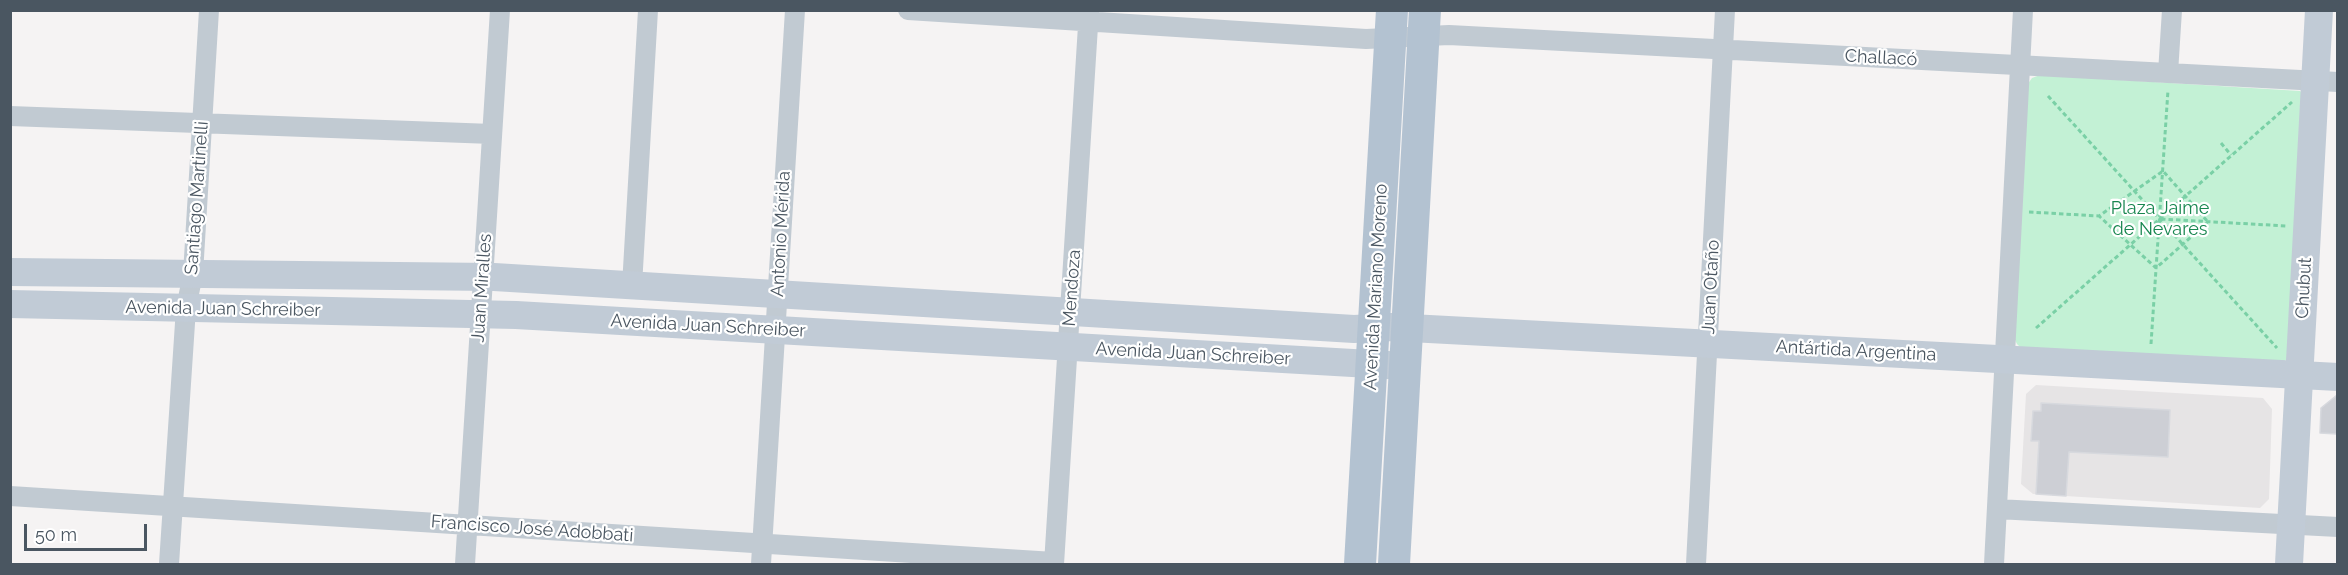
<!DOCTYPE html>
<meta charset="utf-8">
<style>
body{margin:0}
#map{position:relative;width:2348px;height:575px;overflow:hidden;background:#f5f3f3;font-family:Raleway,sans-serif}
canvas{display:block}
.frame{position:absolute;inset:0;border:12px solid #4a5661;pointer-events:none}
.scale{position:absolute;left:24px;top:524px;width:123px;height:27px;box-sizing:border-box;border:3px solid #4a5661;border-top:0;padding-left:8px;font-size:18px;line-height:21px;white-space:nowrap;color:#4a5661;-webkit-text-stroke:4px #fff;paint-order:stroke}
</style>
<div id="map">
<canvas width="2348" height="575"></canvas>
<div class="frame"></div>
<div class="scale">50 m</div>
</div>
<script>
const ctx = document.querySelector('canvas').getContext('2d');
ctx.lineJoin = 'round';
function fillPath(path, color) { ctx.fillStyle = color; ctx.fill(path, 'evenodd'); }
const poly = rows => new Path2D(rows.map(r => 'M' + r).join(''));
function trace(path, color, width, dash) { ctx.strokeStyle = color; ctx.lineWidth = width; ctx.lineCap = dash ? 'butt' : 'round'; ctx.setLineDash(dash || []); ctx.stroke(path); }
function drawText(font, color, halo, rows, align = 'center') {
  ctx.font = font + ' Raleway,sans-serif'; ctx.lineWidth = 4.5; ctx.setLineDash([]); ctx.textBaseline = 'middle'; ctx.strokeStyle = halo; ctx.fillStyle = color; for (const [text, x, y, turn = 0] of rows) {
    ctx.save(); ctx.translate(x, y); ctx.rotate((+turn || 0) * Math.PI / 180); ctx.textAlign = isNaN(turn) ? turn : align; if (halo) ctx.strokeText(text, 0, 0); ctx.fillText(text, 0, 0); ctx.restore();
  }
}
fillPath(poly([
 [2036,385,2263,398,2272,409,2269,499,2260,508,2033,494,2021,484,2026,394]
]), '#e6e4e5');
fillPath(poly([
 [2040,75,2300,91,2302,93,2288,359,2284,361,2020,347,2017,344,2015,340,2027,85,2032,78]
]), '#c3f1d5');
const building = poly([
 [2337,395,2337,434,2320,433,2321,408,2337,395],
 [2041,403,2170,410,2168,457,2069,452,2066,496,2036,494,2039,441,2031,441,2033,411,2041,411,2041,403]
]);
fillPath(building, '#cdcfd5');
trace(building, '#d7d9de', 1.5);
trace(poly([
 [2048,96,2277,348],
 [2221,143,2231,155],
 [2029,212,2099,216,2163,171,2208,222,2156,268,2099,216],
 [2161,219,2286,226],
 [2036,328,2292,102],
 [2151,344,2168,90]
]), '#7ad0a6', 3, [4.5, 3]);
trace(poly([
 [908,10,1366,39,1449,35,2338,82],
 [2168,73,2172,10],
 [10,116,492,134],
 [632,286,648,10],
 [10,496,1054,562],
 [1997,509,2338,527],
 [169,564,186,308,193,274,209,10],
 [465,564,500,10],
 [761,564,795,10],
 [1054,564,1089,10],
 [1696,564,1725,10],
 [1994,564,2023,10]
]), '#c1cad2', 20);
trace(poly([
 [10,272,494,277,1354,329,1391,327,2338,377],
 [10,304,516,315,1405,366],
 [2289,564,2319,10]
]), '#c1cbd6', 28);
trace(poly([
 [1360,564,1392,10],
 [1394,564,1425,10]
]), '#b3c2d1', 32);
drawText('18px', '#4a5661', '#fff', [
 ["Challacó",1881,58,3],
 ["Santiago Martinelli",197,198,-86],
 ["Antonio Mérida",781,234,-87],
 ["Avenida Mariano Moreno",1376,287,-87],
 ["Juan Otaño",1711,287,-87],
 ["Juan Miralles",482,288,-86],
 ["Mendoza",1072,288,-86],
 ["Chubut",2304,288,-87],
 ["Avenida Juan Schreiber",223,309,1],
 ["Avenida Juan Schreiber",708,326,3],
 ["Antártida Argentina",1856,351,3],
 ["Avenida Juan Schreiber",1193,354,3],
 ["Francisco José Adobbati",532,529,4]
]);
drawText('18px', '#17864f', '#fff', [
 ["Plaza Jaime",2160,209],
 ["de Nevares",2160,230]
]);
</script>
